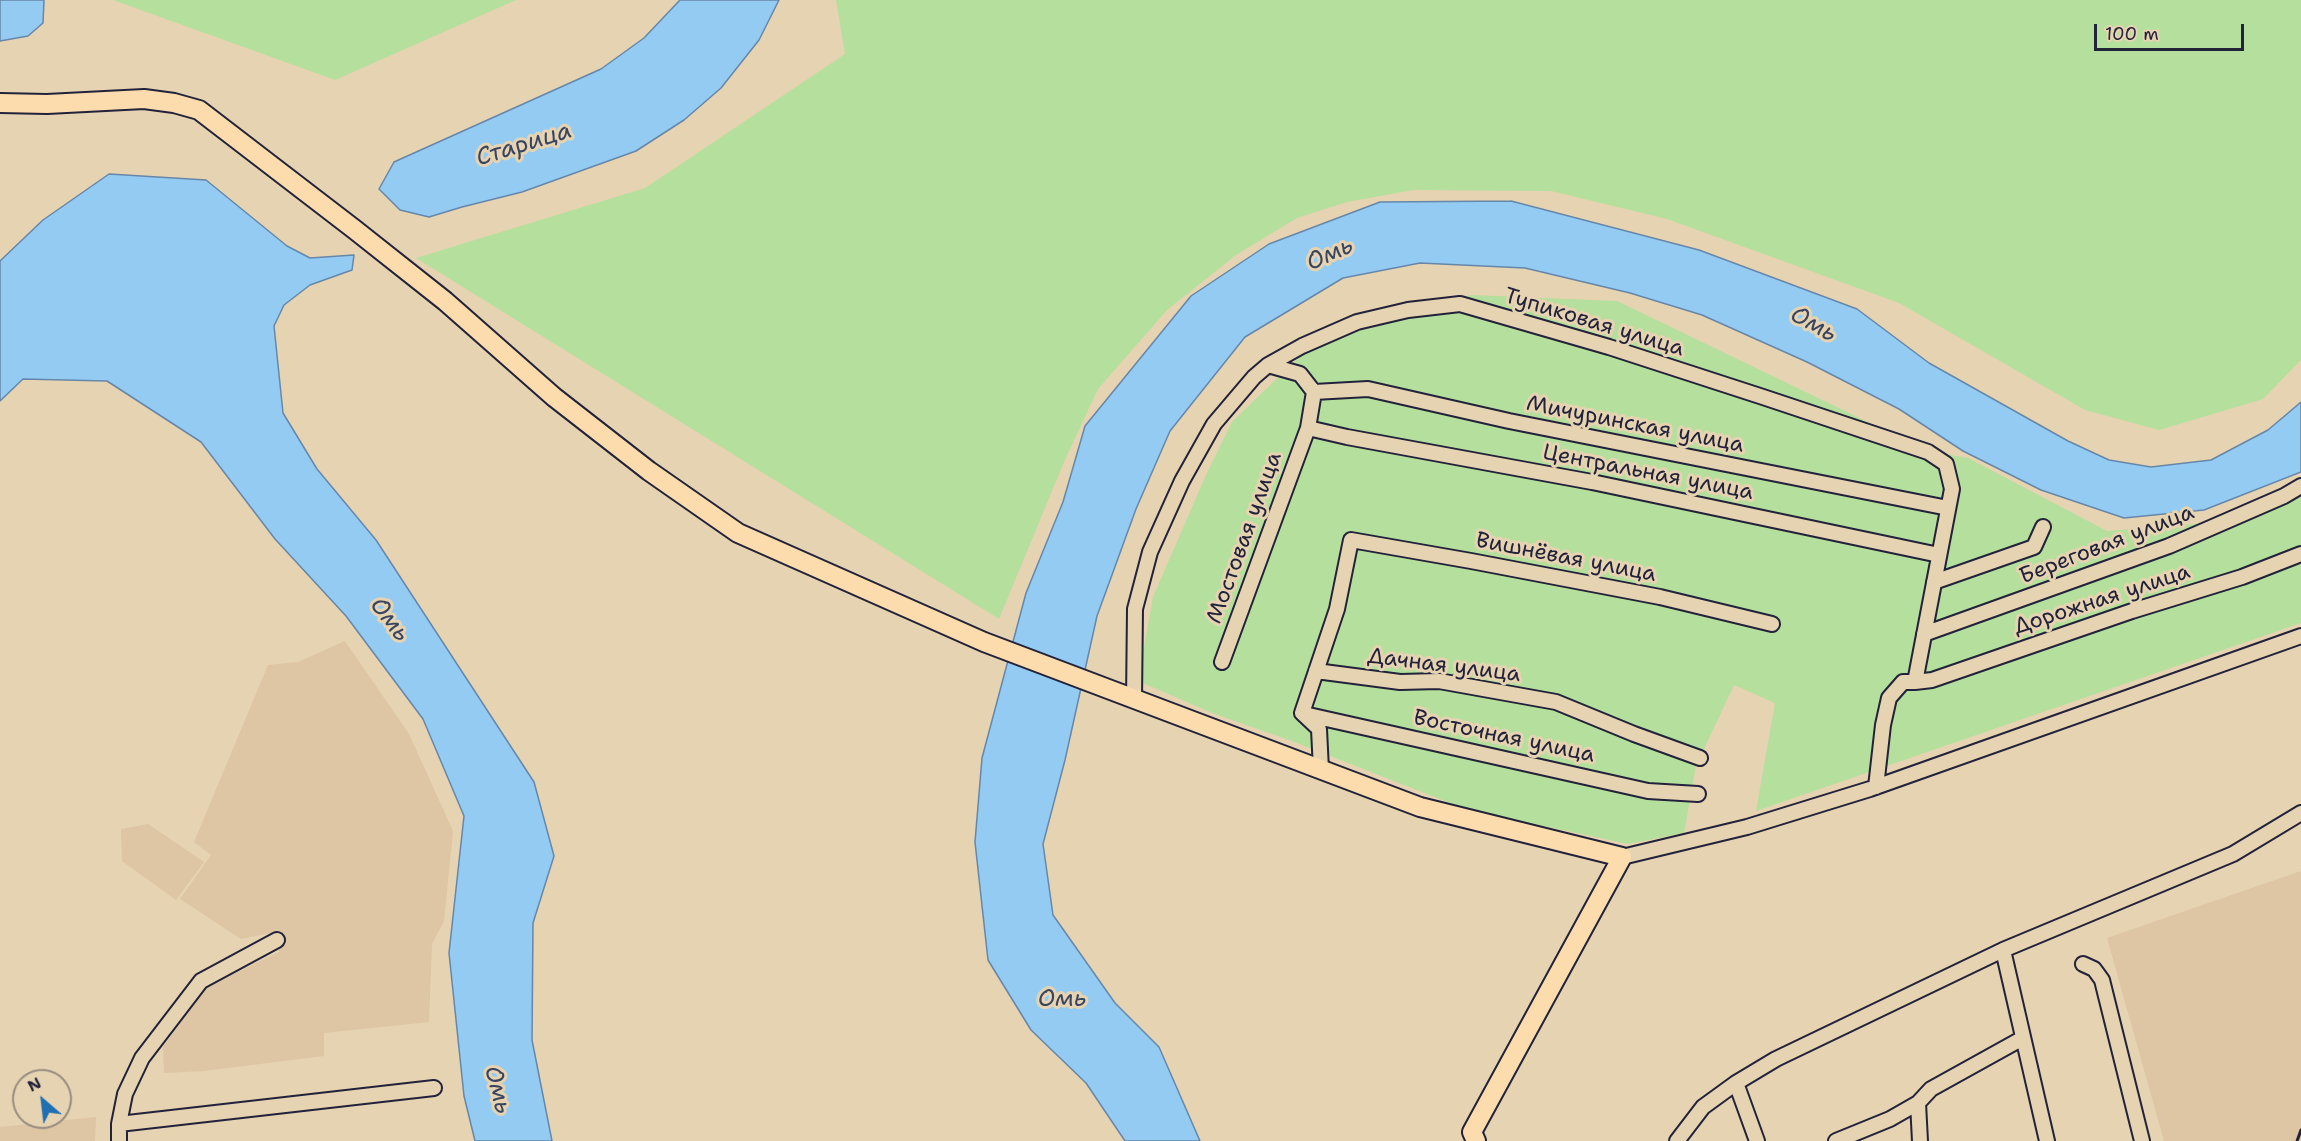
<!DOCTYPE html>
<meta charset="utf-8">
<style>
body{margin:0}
#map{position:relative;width:2301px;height:1141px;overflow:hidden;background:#e6d3b1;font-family:"Shantell Sans",sans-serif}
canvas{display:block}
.north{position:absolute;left:12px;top:1069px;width:60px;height:60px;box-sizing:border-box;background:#e6d3b1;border:2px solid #988c82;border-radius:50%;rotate:332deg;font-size:16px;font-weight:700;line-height:24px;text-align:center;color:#22223b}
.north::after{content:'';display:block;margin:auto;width:21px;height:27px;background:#1f6fb2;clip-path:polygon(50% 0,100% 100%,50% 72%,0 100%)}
.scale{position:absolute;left:2094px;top:24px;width:150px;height:27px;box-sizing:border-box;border:3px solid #22223b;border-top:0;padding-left:8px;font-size:18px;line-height:21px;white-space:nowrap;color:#22223b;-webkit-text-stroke:4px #e6d3b1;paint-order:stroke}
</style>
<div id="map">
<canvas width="2301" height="1141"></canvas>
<div class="north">N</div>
<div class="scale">100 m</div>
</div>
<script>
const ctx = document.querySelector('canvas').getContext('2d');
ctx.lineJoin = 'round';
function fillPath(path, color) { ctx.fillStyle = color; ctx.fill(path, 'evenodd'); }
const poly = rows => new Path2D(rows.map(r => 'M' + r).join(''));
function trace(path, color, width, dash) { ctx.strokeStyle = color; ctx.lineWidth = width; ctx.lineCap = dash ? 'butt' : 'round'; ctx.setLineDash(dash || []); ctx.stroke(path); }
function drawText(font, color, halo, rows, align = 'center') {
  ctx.font = font + ' "Shantell Sans",sans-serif'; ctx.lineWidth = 6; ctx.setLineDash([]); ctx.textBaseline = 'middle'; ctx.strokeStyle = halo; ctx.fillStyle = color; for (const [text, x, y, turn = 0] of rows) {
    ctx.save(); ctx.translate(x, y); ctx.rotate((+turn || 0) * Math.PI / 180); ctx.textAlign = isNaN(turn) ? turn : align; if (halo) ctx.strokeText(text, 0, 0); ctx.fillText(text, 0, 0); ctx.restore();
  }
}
fillPath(poly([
 [345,641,409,734,453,831,444,921,432,944,429,1022,324,1033,324,1056,204,1071,164,1073,163,1047,207,987,279,952,279,931,241,939,180,899,211,855,194,842,268,665,298,662],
 [148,824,204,862,176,900,122,861,121,829],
 [2301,871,2301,1141,2164,1141,2107,938],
 [96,1117,95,1141,0,1141,0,1127]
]), '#dec5a4');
fillPath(poly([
 [113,0,516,0,335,80],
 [836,0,2301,0,2301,360,2263,399,2159,430,2085,410,1899,303,1667,219,1551,191,1413,190,1347,202,1297,218,1236,255,1167,310,1098,389,1064,462,999,619,416,258,645,188,845,54],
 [1471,295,1617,301,1928,451,1968,458,2107,531,2208,523,2301,480,2301,623,1756,811,1775,703,1734,685,1696,766,1684,833,1628,844,1468,810,1292,741,1215,714,1138,681,1153,597,1206,475,1232,422,1328,329]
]), '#b5df9c');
const water = poly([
 [0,0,44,0,43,23,28,36,0,41,0,0],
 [680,0,779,0,759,40,721,88,684,120,636,151,522,192,462,207,429,217,400,210,379,189,394,162,601,69,644,38,680,0],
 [109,174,206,180,287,246,310,258,354,255,352,270,310,285,284,305,274,326,283,413,317,469,376,540,534,782,554,856,533,923,532,1040,552,1141,475,1141,464,1096,449,953,464,816,423,719,346,616,275,539,201,442,107,381,23,379,0,401,0,261,43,220,109,174],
 [1511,201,1699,250,1857,309,1929,363,2068,441,2109,460,2151,467,2211,460,2268,430,2301,402,2301,472,2204,510,2124,518,2041,490,1963,451,1899,409,1807,362,1702,315,1630,293,1525,268,1420,263,1343,278,1245,337,1170,431,1136,509,1097,616,1065,760,1043,844,1053,915,1115,1003,1159,1047,1200,1141,1125,1141,1086,1083,1031,1030,988,960,975,842,982,758,1026,593,1063,502,1085,426,1191,296,1269,244,1380,202,1511,201]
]);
fillPath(water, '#94cbf3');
trace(water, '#6687a9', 1.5);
const minor = poly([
 [1268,365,1300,374,1314,392,1308,428,1347,437,1592,482,1939,555],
 [1314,392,1368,389,1509,421,1948,508],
 [1934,582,2034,547,2043,527],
 [1924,634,2169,546,2284,496,2301,486],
 [1222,662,1308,428],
 [1316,671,1400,682,1439,681,1556,702,1634,734,1700,758],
 [1915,682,1932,680,2132,611,2242,577,2301,554],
 [1134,700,1135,609,1150,552,1182,481,1214,424,1254,377,1268,365,1302,346,1357,322,1408,310,1460,304,1609,347,1763,397,1928,452,1946,464,1952,489,1915,682,1903,682,1889,698,1883,725,1876,787],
 [1304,714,1648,791,1698,794],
 [1321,770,1319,729,1302,713,1337,609,1351,540,1471,561,1660,597,1772,624],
 [1622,857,1747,827,1870,789,2301,636],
 [2003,950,2047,1141],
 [2083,964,2094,969,2102,980,2142,1141],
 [1736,1083,1757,1141],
 [1918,1103,1920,1141],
 [119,1124,434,1088],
 [119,1141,119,1124,125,1094,142,1058,201,981,277,940],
 [1677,1141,1703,1107,1736,1083,1776,1059,2003,950,2233,854,2301,813],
 [1836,1141,1890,1119,1918,1103,1931,1089,2023,1038]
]);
const major = poly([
 [0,103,47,104,144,99,174,103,199,110,354,229,445,301,554,397,649,471,738,533,984,642,1420,807,1622,857,1472,1132,1476,1141]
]);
trace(minor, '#22223b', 18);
trace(major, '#22223b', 22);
trace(minor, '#e6d3b1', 14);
trace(major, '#fcdcac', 18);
trace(poly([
 [2297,1141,2301,1130]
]), '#22223b', 3);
drawText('22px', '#22223b', '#e6d3b1', [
 ["Тупиковая улица",1594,323,17],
 ["Мичуринская улица",1635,425,11],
 ["Центральная улица",1648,473,11],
 ["Мостовая улица",1245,538,-70],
 ["Береговая улица",2107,545,-21],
 ["Вишнёвая улица",1566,558,11],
 ["Дорожная улица",2102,600,-18],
 ["Дачная улица",1444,666,7],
 ["Восточная улица",1504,737,12]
]);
drawText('italic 24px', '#394460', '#e6d3b1', [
 ["Старица",524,145,-17],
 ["Омь",1330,255,-24],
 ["Омь",1813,325,29],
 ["Омь",389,620,53],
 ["Омь",1062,1000],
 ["Омь",497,1090,76]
]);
</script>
